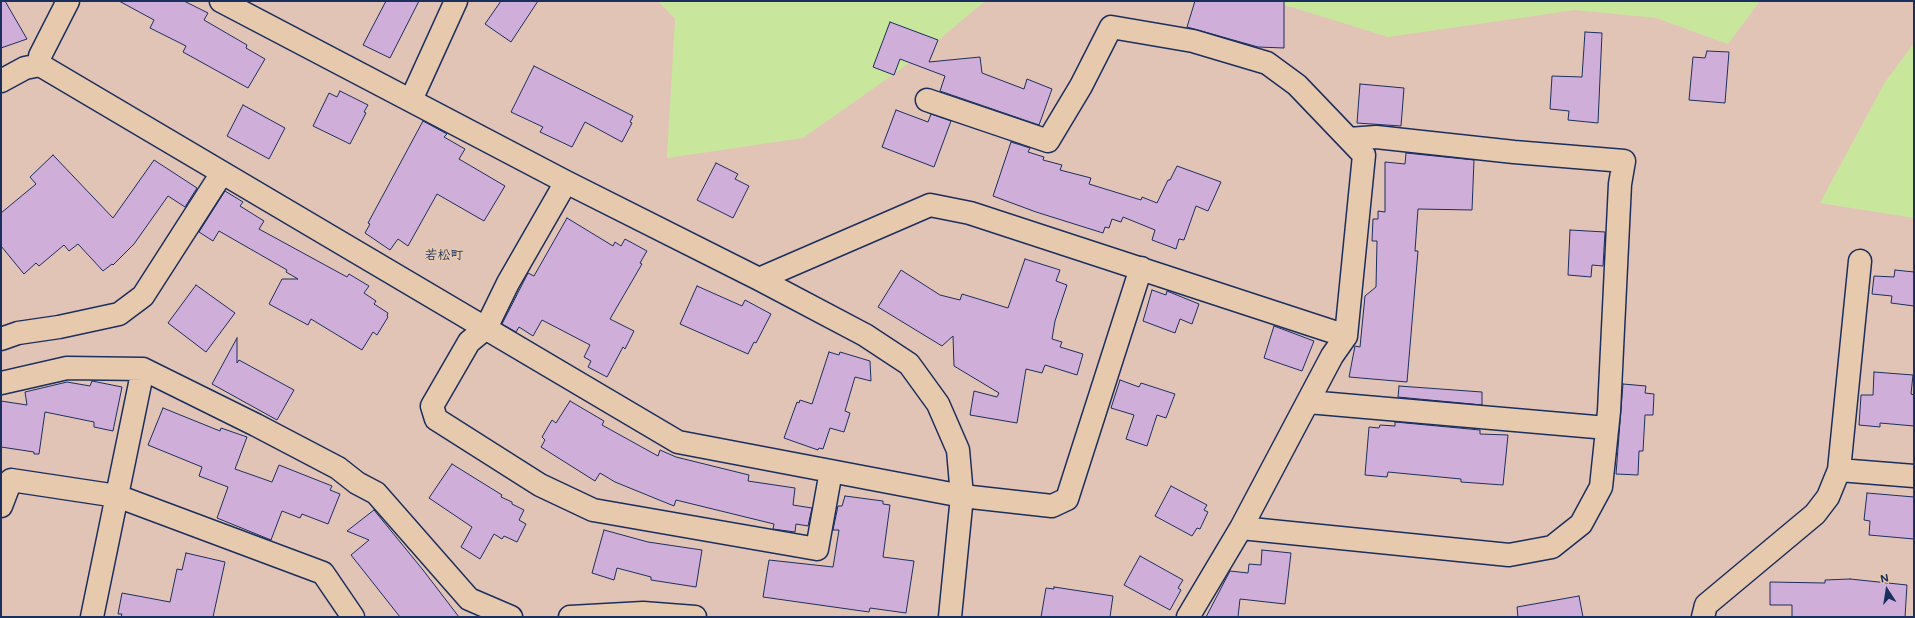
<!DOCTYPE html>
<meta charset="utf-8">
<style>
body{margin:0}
#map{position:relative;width:1915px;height:618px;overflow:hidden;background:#e2c4b7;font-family:Mali,sans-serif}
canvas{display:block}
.frame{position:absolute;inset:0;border:2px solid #1b2f5e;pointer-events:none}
.north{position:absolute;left:1867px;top:570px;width:40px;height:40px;-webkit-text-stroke:3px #e7caae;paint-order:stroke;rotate:348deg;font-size:11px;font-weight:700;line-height:16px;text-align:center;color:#1b2f5e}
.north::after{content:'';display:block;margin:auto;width:14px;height:18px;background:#1b2f5e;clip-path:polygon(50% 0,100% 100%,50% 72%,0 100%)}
</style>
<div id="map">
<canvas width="1915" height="618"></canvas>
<div class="frame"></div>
<div class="north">N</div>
</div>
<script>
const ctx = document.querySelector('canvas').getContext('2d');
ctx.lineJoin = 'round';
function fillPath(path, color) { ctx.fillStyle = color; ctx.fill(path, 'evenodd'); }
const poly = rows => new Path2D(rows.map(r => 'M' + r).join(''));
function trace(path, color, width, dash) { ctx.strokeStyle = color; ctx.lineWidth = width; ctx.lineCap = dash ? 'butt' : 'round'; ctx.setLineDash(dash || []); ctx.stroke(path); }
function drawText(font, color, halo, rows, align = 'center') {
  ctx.font = font + ' Mali,"Klee One",sans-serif'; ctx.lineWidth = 3; ctx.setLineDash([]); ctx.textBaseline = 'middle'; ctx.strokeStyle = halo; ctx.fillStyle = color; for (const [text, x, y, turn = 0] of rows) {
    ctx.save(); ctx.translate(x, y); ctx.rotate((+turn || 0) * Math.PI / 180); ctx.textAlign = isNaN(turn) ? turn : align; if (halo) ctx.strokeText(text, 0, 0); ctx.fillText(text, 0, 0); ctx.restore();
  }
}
fillPath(poly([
 [658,1,985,1,922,54,803,138,667,158,675,19],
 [1272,1,1760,1,1728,44,1656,18,1575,10,1388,37],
 [1914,43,1914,218,1820,203,1885,82]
]), '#c9e69d');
const building = poly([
 [1,1,5,1,27,39,1,48,1,1],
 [119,1,184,1,208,13,204,20,247,45,246,48,265,59,248,88,183,52,186,46,150,28,154,20,119,1],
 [386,1,419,1,390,58,363,45,386,1],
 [501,1,538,1,511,42,485,24,501,1],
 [1195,1,1284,1,1284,48,1258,47,1187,27,1195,1],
 [890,22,938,40,929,62,980,57,982,73,1024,89,1027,79,1052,89,1039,125,940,91,945,76,900,59,894,75,873,67,890,22],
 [1585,32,1602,33,1598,123,1568,120,1569,111,1550,109,1552,76,1582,77,1585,32],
 [1707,51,1729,52,1725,103,1689,100,1693,57,1705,58,1707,51],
 [534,66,633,116,630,122,632,123,622,142,585,122,572,147,540,132,543,127,511,112,534,66],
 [1360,84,1404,88,1401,126,1357,123,1360,84],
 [340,91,368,105,364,112,366,113,350,144,313,126,329,93,337,97,340,91],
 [243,105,285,128,269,159,227,136,243,105],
 [896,110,928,122,931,114,951,121,934,167,882,147,896,110],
 [423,121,447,134,444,137,465,149,459,159,505,186,484,221,437,194,408,246,398,239,390,250,365,233,370,224,368,223,423,121],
 [1011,142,1030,148,1028,152,1044,157,1043,160,1062,165,1060,170,1091,178,1089,184,1141,200,1142,197,1157,203,1168,180,1170,180,1177,166,1221,182,1208,211,1196,206,1184,240,1179,239,1176,249,1152,240,1155,230,1123,217,1121,222,1112,219,1109,228,1105,227,1103,233,1036,212,993,196,1011,142],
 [1406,153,1474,160,1472,210,1418,209,1415,251,1418,251,1407,382,1349,377,1355,346,1360,347,1365,296,1376,287,1377,241,1372,241,1373,219,1378,219,1378,211,1385,212,1385,162,1405,164,1406,153],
 [53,155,113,218,154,160,197,188,185,207,168,196,134,244,113,265,112,264,103,271,78,244,69,251,64,245,39,266,36,263,24,274,1,246,1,213,36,184,30,177,53,155],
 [716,163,738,174,735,179,749,186,733,218,697,200,716,163],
 [225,191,243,202,240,206,264,221,259,229,347,277,349,274,369,286,364,293,376,301,374,304,388,313,387,316,388,317,377,335,373,332,362,350,311,319,308,325,269,304,282,279,298,279,286,272,287,270,219,231,213,241,199,232,225,191],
 [567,218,613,246,615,242,621,246,625,239,647,251,640,263,642,264,610,319,634,331,625,349,623,347,607,377,588,367,591,361,584,357,590,345,542,320,533,336,519,327,516,332,502,324,528,273,534,276,567,218],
 [1570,230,1605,232,1603,266,1592,265,1591,277,1568,275,1570,230],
 [1025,259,1060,270,1056,281,1067,285,1055,321,1052,339,1062,342,1060,347,1083,354,1077,375,1045,365,1042,373,1026,369,1017,423,970,415,974,391,997,397,999,393,954,366,953,336,942,346,878,307,901,270,940,295,960,300,962,294,1008,308,1025,259],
 [1895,270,1914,272,1914,306,1891,303,1892,296,1872,294,1874,276,1894,277,1895,270],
 [196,285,235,313,206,352,168,323,196,285],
 [697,286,742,306,745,300,771,314,756,343,754,342,748,354,680,324,697,286],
 [1152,290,1166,295,1167,291,1199,304,1192,324,1180,319,1175,333,1143,321,1152,290],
 [1274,326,1314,341,1302,371,1264,358,1274,326],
 [237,338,237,363,239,360,294,390,277,420,212,384,237,338],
 [829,352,839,355,840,352,870,361,871,381,855,377,845,411,850,413,844,432,830,428,823,449,819,448,818,450,784,438,797,402,799,403,800,400,812,404,829,352],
 [1874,372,1913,375,1911,394,1914,395,1914,426,1880,423,1880,427,1859,425,1861,395,1873,395,1874,372],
 [1120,380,1139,387,1141,383,1175,394,1166,418,1157,415,1147,446,1126,439,1134,415,1111,408,1120,380],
 [92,381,122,387,113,431,94,427,94,422,45,412,39,454,34,454,34,452,1,447,1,401,27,405,25,392,67,382,90,386,92,381],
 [1623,384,1646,386,1645,393,1654,394,1653,415,1645,415,1643,451,1639,451,1638,475,1616,474,1623,384],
 [1399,386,1482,392,1482,405,1398,397,1399,386],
 [570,401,604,421,602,425,658,456,660,450,676,457,749,475,748,481,795,488,793,505,812,508,808,526,796,524,795,532,773,529,774,524,676,500,674,506,615,482,600,473,595,481,541,447,545,440,542,437,552,420,556,423,570,401],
 [163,408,220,431,221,428,247,437,235,469,272,482,279,465,332,486,330,490,340,494,328,524,302,514,300,518,282,511,271,540,217,518,228,487,199,476,202,467,148,445,163,408],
 [1395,422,1480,430,1480,434,1508,435,1503,485,1461,482,1461,479,1388,472,1387,477,1365,475,1369,427,1379,428,1380,425,1395,426,1395,422],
 [452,464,502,495,501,497,512,502,512,504,524,510,519,520,526,524,517,542,504,536,502,539,494,534,480,559,461,547,472,527,429,498,452,464],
 [1171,486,1207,505,1204,510,1208,512,1200,529,1197,528,1192,536,1155,516,1171,486],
 [1867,493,1914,497,1914,539,1869,535,1870,521,1864,520,1867,493],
 [845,496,883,501,883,504,890,505,883,557,914,561,906,613,870,608,869,612,763,597,769,560,833,567,839,530,833,530,838,506,842,506,845,496],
 [374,510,423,570,459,617,400,617,351,555,369,540,347,531,374,510],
 [604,530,648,542,702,550,696,587,651,580,651,577,617,568,614,580,592,573,604,530],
 [1262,550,1291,553,1285,604,1240,599,1238,617,1206,617,1230,571,1248,573,1249,564,1261,565,1262,550],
 [186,553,225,562,213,617,121,617,122,614,118,614,122,593,170,602,177,569,182,570,186,553],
 [1140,556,1183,580,1178,588,1181,590,1170,610,1124,585,1140,556],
 [1850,579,1907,585,1905,617,1792,617,1792,605,1770,605,1770,582,1825,583,1825,580,1850,579],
 [1054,587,1113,596,1110,617,1041,617,1046,588,1054,589,1054,587],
 [1579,596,1583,617,1518,617,1517,607,1579,596]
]);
fillPath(building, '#cfaed9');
trace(building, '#1b2f5e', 1);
const minor = poly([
 [221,1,566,182,759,279,865,335,909,364,938,404,958,450,962,496,950,617],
 [40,65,40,56,68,1],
 [1,81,25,68,40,65,678,442,962,496,1052,506,1067,499,1141,268],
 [411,100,456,1],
 [927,100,1048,141,1081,86,1111,27,1193,41,1267,63,1297,85,1364,155,1346,336,1332,356,1241,528,1188,617],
 [566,182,508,283,486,328,469,342,432,406,436,419,540,485,593,510,817,549,831,471],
 [759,279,930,205,970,213,1346,336],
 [1,339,18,333,59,327,119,314,143,296,222,173],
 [1,383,67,368,143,369,256,425,338,468,357,483,376,493,469,599,511,617],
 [1308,402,1607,428],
 [1839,470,1860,261],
 [1,506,11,480,117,496,323,573,353,617],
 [1241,528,1509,555,1552,547,1581,524,1601,487,1609,411,1620,184,1624,161,1514,152,1376,137,1349,139],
 [92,617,143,369],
 [570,617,643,613,695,617],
 [1703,617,1706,605,1815,514,1828,497,1839,470,1914,476]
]);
trace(minor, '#1b2f5e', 25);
trace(minor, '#e7caae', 22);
drawText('bold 13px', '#1b2f5e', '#e7caae', [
 ["若松町",444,255]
]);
</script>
